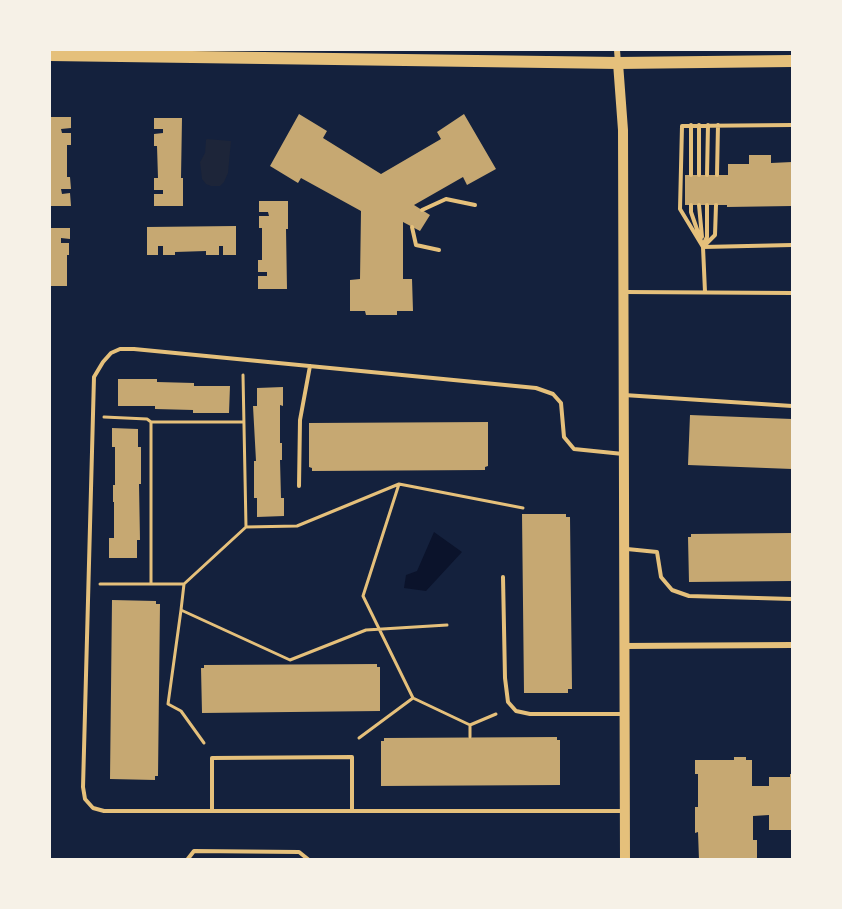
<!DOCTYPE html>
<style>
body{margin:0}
#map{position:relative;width:842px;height:909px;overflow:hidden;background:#14213d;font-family:"Zilla Slab",serif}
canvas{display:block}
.frame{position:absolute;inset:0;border:51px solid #f6f1e7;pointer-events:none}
</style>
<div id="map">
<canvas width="842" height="909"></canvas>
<div class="frame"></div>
</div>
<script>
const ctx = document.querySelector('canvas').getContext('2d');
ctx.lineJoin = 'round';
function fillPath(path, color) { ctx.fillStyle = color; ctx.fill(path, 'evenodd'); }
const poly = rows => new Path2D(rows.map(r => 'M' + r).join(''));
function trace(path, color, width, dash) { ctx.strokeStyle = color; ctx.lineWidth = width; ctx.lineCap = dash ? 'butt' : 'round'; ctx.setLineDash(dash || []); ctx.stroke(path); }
fillPath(poly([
 [207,139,231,141,228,173,224,182,220,186,211,186,206,184,202,179,200,162,205,153,206,140]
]), '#1d2539');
fillPath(poly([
 [434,532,462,552,426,591,404,588,406,575,417,571]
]), '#0b132b');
fillPath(poly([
 [299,114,327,131,323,138,381,174,441,139,437,132,464,114,496,169,467,185,463,177,414,205,430,215,420,231,403,222,403,279,412,279,413,311,397,311,397,315,366,315,365,311,350,311,350,280,360,279,361,211,301,178,298,183,270,166],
 [50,117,71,117,71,128,61,129,62,133,71,133,71,145,67,145,67,177,70,177,71,189,61,189,62,194,70,193,71,206,50,206],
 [154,118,182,118,181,178,183,178,183,206,154,206,154,194,163,194,163,190,154,190,154,178,158,178,157,146,154,146,154,134,163,133,163,129,154,129],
 [749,155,771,155,771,163,792,162,792,206,727,207,727,205,685,205,685,175,728,175,728,164,749,164],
 [259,201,288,201,288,229,286,229,287,289,258,289,258,276,267,276,267,272,258,272,258,260,262,260,262,228,259,228,259,216,269,216,268,212,259,212],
 [236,226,236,255,223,255,223,246,219,246,219,255,206,255,206,251,175,252,175,255,163,255,163,246,158,246,158,255,147,255,147,227],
 [50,228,70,228,70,239,61,238,61,243,69,243,69,255,67,255,67,286,50,286],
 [118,379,157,379,157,382,194,383,194,386,230,386,229,413,193,413,193,410,155,409,155,406,118,406],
 [283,387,283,406,280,405,280,443,282,443,282,460,280,460,281,498,284,498,284,516,257,517,257,498,254,498,254,461,256,461,253,406,257,406,257,388],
 [690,415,792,419,792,469,688,465],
 [488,422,488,466,485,467,485,470,312,471,312,468,309,467,309,423],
 [112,428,138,429,138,447,141,447,141,484,139,484,140,540,137,540,137,558,109,558,109,538,114,538,114,502,113,502,113,485,115,485,115,447,112,447],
 [522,514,566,514,566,517,570,517,572,689,568,689,568,693,524,693],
 [792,533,792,581,689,582,688,537,691,537,691,534],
 [112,600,156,601,156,604,160,604,158,776,155,776,155,780,110,779],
 [377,664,377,667,380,667,380,711,202,713,201,668,204,668,204,665],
 [557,737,557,740,560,740,560,785,381,786,381,741,384,741,384,738],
 [734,757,746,757,746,760,752,760,752,786,769,786,769,777,790,777,790,774,792,774,792,830,769,830,769,815,753,816,753,840,757,840,757,860,699,860,698,832,695,833,695,807,698,807,698,774,695,774,695,760,734,760]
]), '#c6a872');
trace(poly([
 [243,375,246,527],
 [104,417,147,419,151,422,243,422],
 [100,584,184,584,246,527,297,526,399,484],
 [151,584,151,422],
 [184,584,181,610,290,660,366,630,447,625],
 [181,610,168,704,181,711,204,743],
 [413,698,363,596,399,484,523,508],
 [470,737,470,725,496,714],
 [359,738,413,698,470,725]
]), '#e5c07b', 3);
trace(poly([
 [691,125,691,175],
 [699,175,699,125],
 [707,175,708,125],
 [717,175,718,125],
 [691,205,691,212,701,241],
 [699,205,702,237],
 [422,210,446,199,475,205],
 [412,227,416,245,439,250],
 [704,243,707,237,707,205],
 [704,246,715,235,716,205],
 [703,247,680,209,682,126,792,125],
 [625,292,792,293],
 [705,292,703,247,792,245],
 [624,395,792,406],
 [623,454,574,449,564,437,561,403,553,394,536,388,134,349,120,349,111,353,103,362,94,377,83,787,85,799,93,808,104,811,624,811],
 [299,486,300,420,310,366],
 [627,549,657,552,661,577,672,590,689,596,792,599],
 [503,577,505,678,508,702,516,711,530,714,624,714],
 [212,811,212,758,352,757,352,811],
 [187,860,194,851,299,852,309,860]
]), '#e5c07b', 4);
trace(poly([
 [617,50,618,63],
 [624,646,792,645]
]), '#e5c07b', 6);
trace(poly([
 [618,63,623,130,625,860]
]), '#e5c07b', 10);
trace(poly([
 [50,55,618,63,792,61]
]), '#e5c07b', 12);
</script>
